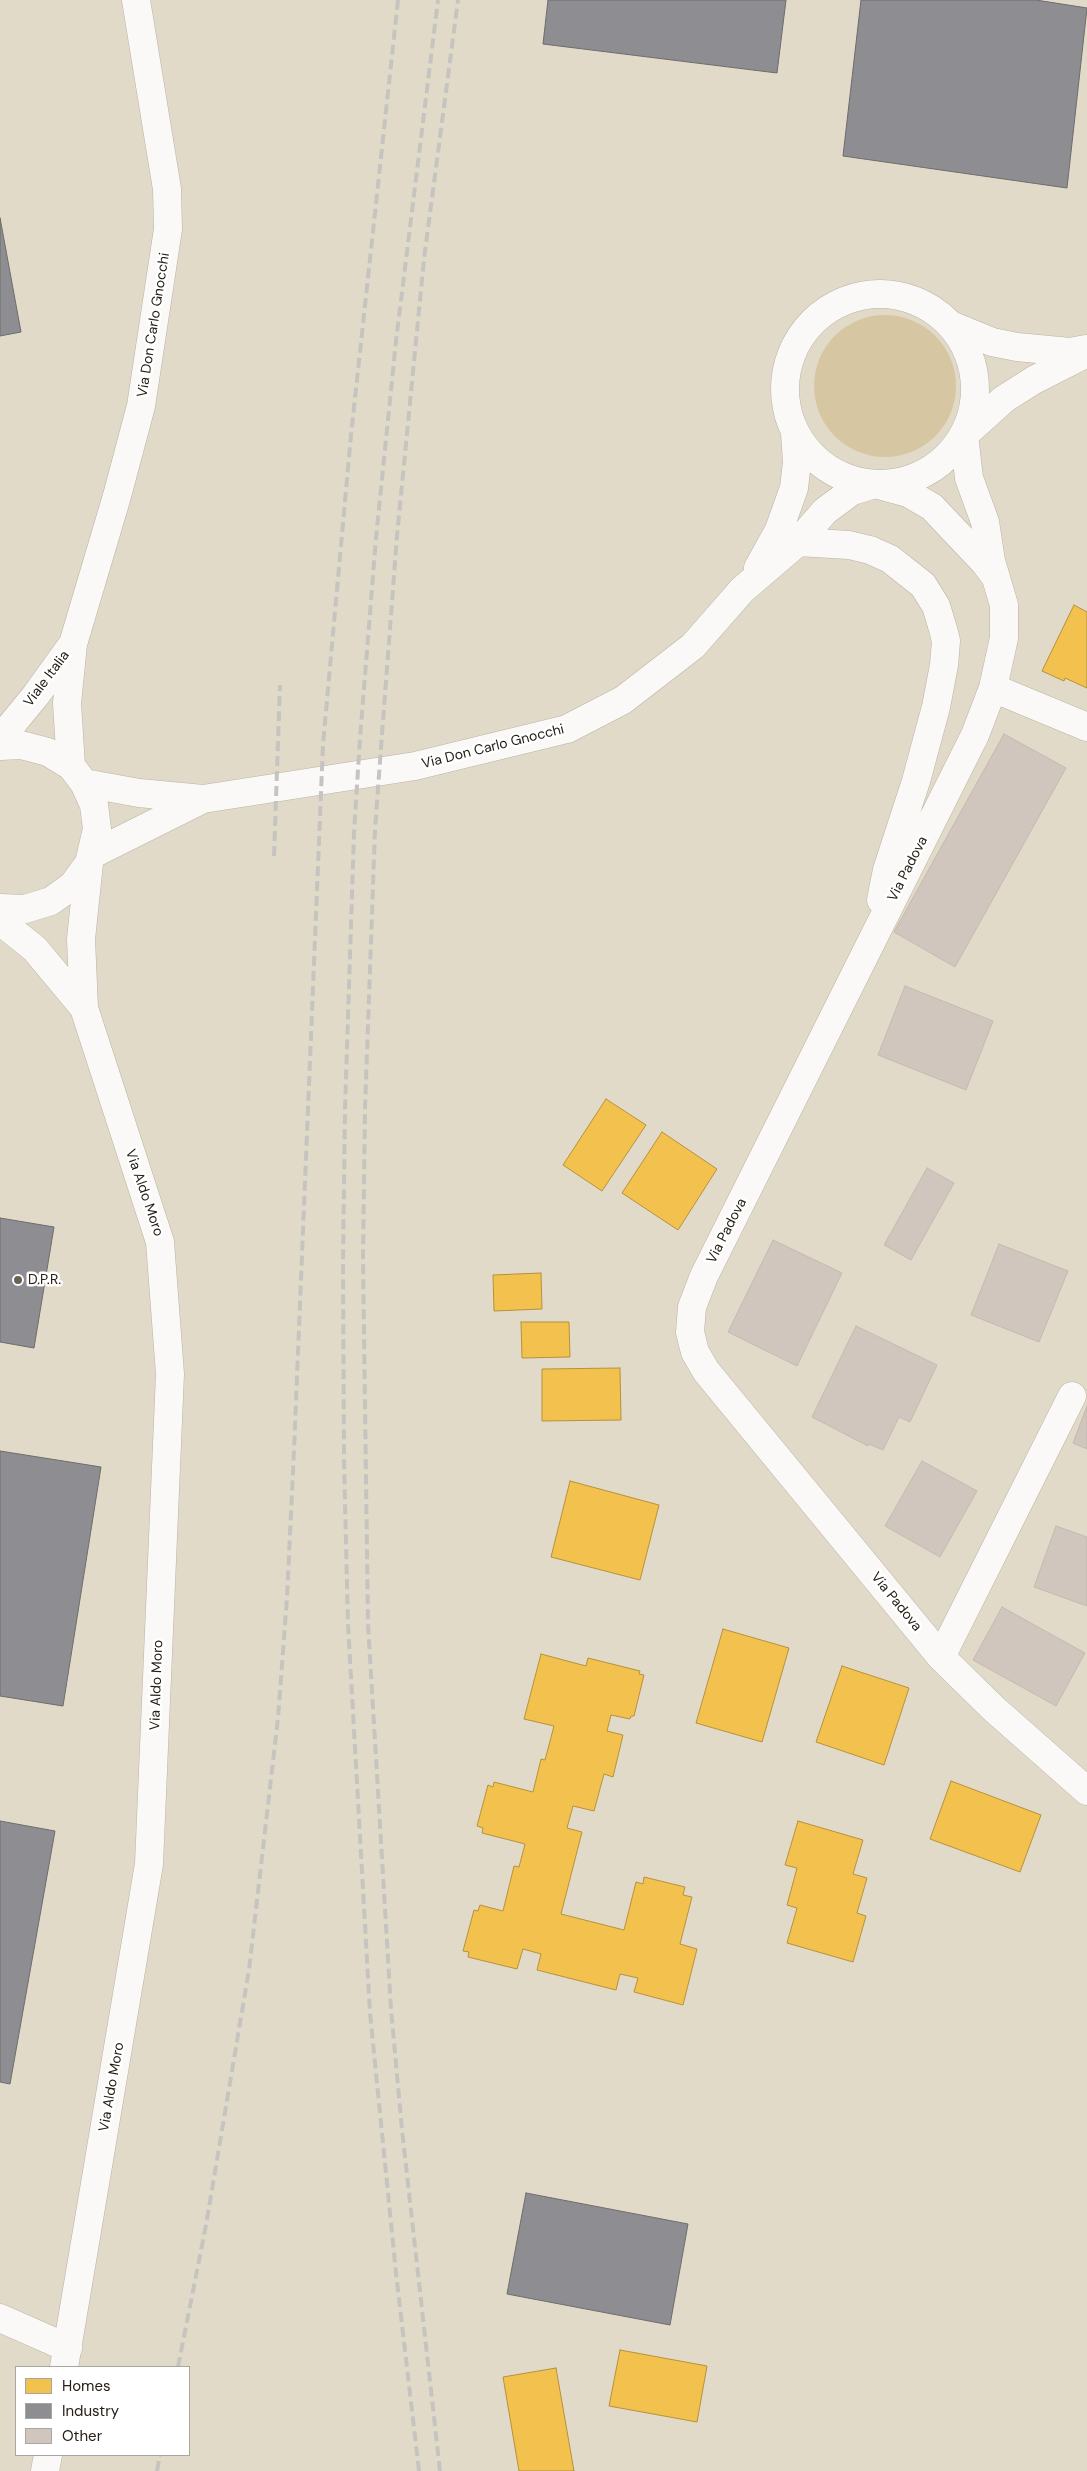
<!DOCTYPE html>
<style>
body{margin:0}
#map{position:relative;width:1087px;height:2471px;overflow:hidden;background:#e2dac8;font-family:"DM Sans",sans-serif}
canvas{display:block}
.legend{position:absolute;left:15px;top:2366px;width:175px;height:90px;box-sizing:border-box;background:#fff;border:1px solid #a8a6a1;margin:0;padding:6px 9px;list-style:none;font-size:15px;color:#262015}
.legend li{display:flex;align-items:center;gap:10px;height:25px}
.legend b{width:25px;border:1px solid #a8a6a1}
</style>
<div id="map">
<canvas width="1087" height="2471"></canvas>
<ul class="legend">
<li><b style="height:14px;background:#f2c14e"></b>Homes</li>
<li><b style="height:14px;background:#8d8d92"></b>Industry</li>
<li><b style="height:14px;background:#d1c6bd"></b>Other</li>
</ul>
</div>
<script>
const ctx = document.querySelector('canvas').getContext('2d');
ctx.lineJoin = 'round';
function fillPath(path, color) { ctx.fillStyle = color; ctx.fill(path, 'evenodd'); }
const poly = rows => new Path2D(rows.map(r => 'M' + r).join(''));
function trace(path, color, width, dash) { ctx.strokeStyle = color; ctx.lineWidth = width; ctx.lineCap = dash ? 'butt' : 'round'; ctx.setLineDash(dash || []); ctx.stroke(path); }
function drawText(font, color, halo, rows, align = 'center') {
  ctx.font = font + ' "DM Sans",sans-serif'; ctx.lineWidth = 5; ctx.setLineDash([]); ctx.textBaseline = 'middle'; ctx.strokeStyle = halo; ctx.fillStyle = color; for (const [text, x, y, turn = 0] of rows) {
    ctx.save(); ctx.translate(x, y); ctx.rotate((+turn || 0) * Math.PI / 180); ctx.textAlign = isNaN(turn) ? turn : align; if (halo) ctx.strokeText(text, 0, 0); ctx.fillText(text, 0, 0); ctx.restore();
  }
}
fillPath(poly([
 '814 386a71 71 0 1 1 142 0a71 71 0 1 1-142 0Z'
]), '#d6c6a2');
const homes = poly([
 [1074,605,1087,612,1087,688,1065,678,1064,681,1042,671,1074,605],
 [606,1099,646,1125,602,1191,563,1165,606,1099],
 [662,1132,717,1169,678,1230,622,1193,662,1132],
 [541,1273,542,1309,494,1311,493,1275,541,1273],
 [521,1322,569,1322,570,1357,522,1358,521,1322],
 [620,1368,621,1420,542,1421,542,1369,620,1368],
 [570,1481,659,1505,640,1580,551,1557,570,1481],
 [723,1629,789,1648,762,1742,696,1723,723,1629],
 [541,1654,586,1666,588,1658,640,1671,639,1674,644,1675,634,1716,631,1716,630,1719,611,1715,607,1731,623,1735,613,1777,604,1774,594,1811,573,1806,567,1828,582,1832,561,1914,624,1930,636,1882,643,1884,644,1877,685,1887,683,1895,692,1897,680,1944,697,1949,683,2005,634,1992,638,1978,620,1974,616,1990,537,1970,541,1954,523,1949,517,1969,468,1957,469,1952,463,1951,474,1910,478,1911,480,1905,503,1911,514,1866,519,1867,525,1844,482,1833,483,1828,477,1826,488,1785,493,1787,494,1782,533,1792,541,1759,545,1760,554,1726,524,1719,541,1654],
 [842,1666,909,1688,884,1765,816,1742,842,1666],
 [951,1781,1041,1815,1020,1872,930,1839,951,1781],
 [798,1821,863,1840,853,1874,867,1878,857,1913,866,1916,853,1962,787,1943,797,1908,787,1905,797,1868,785,1865,798,1821],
 [620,2350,707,2366,697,2422,609,2406,620,2350],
 [556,2368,574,2471,519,2471,503,2377,556,2368]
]);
fillPath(homes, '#f2c14e');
trace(homes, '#b5913d', 1);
const industry = poly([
 [548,0,786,0,777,73,543,44,548,0],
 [861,0,1036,0,1087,8,1067,188,843,156,861,0],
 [0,218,21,332,0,336,0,218],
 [0,1218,54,1227,34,1348,0,1342,0,1218],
 [0,1451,101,1467,63,1706,0,1696,0,1451],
 [0,1821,55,1831,10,2084,0,2082,0,1821],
 [526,2193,688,2224,670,2325,507,2294,526,2193]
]);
fillPath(industry, '#8d8d92');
trace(industry, '#6e6c6c', 1);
const building = poly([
 [1004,734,1066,768,955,967,894,932,1004,734],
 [905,986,993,1021,966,1090,878,1055,905,986],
 [927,1168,954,1183,911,1260,884,1245,927,1168],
 [773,1240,842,1273,797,1366,728,1332,773,1240],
 [999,1244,1068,1271,1039,1342,971,1315,999,1244],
 [856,1326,937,1365,910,1422,899,1417,883,1450,869,1444,868,1446,812,1417,856,1326],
 [1087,1406,1087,1449,1073,1443,1087,1406],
 [922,1461,977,1491,940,1557,885,1526,922,1461],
 [1056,1526,1087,1537,1087,1606,1034,1587,1056,1526],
 [1002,1607,1085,1653,1056,1706,973,1660,1002,1607]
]);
fillPath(building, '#d1c6bd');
trace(building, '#c3b9b0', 1);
const minor = poly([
 '785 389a95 95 0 1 1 190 0a95 95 0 1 1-190 0Z',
 [953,326,992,342,1017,347,1070,352,1086,349],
 [1087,353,1034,380,1004,399,964,435,969,478,985,522,991,561,1004,605,1004,638,993,688,975,735,704,1276,692,1307,690,1332,695,1352,706,1371,941,1657,993,1708,1087,1791],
 [798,542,849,545,870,550,890,559,923,585,936,606,943,629,946,641,944,665,936,707,916,781,887,870,881,900],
 [758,568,779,530,794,488,797,462,795,433],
 [993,688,1087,727],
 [0,739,36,695,72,645],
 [0,746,21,745,48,752,71,766,84,783,94,805,97,829,89,863,73,885,51,901,25,909,0,908],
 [71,766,67,703,73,644,117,496,141,406,168,229,167,189,136,0],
 [84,783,139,793,203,799,415,766,567,729,623,700,693,646,742,590,798,542,825,511,852,491,875,484,908,493,932,507,985,563,994,575],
 [93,854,203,799],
 [0,921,35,949,84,1008],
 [941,1657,1072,1396],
 [0,2318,68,2348],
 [64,2367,149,1864,170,1374,160,1242,84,1008,81,939,89,863],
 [45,2471,48,2455]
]);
trace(minor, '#b9b3a5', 29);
trace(minor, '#fbf9f7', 28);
trace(poly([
 [274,856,280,685],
 [178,2367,206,2225,249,1970,278,1718,287,1598,294,1450,323,744,351,435,398,0],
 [157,2471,160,2455],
 [419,2471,396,2273,370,2013,348,1624,344,1461,343,1261,345,1109,354,833,360,738,376,538,396,341,438,0],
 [440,2471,402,2130,391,2009,368,1624,363,1258,365,1109,375,830,382,734,397,536,424,259,458,0]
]), '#c6c4c0', 4, [10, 5]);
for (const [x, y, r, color] of [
 [18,1280,5,"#686154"]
]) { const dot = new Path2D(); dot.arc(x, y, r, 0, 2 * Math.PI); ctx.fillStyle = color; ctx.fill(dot); trace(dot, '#fff', 2); }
drawText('14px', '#262015', '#fff', [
 ["Via Don Carlo Gnocchi",154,325,-81],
 ["Viale Italia",47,679,-53],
 ["Via Don Carlo Gnocchi",493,747,-14],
 ["Via Padova",908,869,-63],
 ["Via Aldo Moro",144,1193,71],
 ["Via Padova",727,1231,-63],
 ["Via Padova",896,1602,51],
 ["Via Aldo Moro",157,1685,-88],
 ["Via Aldo Moro",112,2087,-80]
]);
drawText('14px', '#262015', '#fff', [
 ["D.P.R.",28,1280]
], 'left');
</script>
